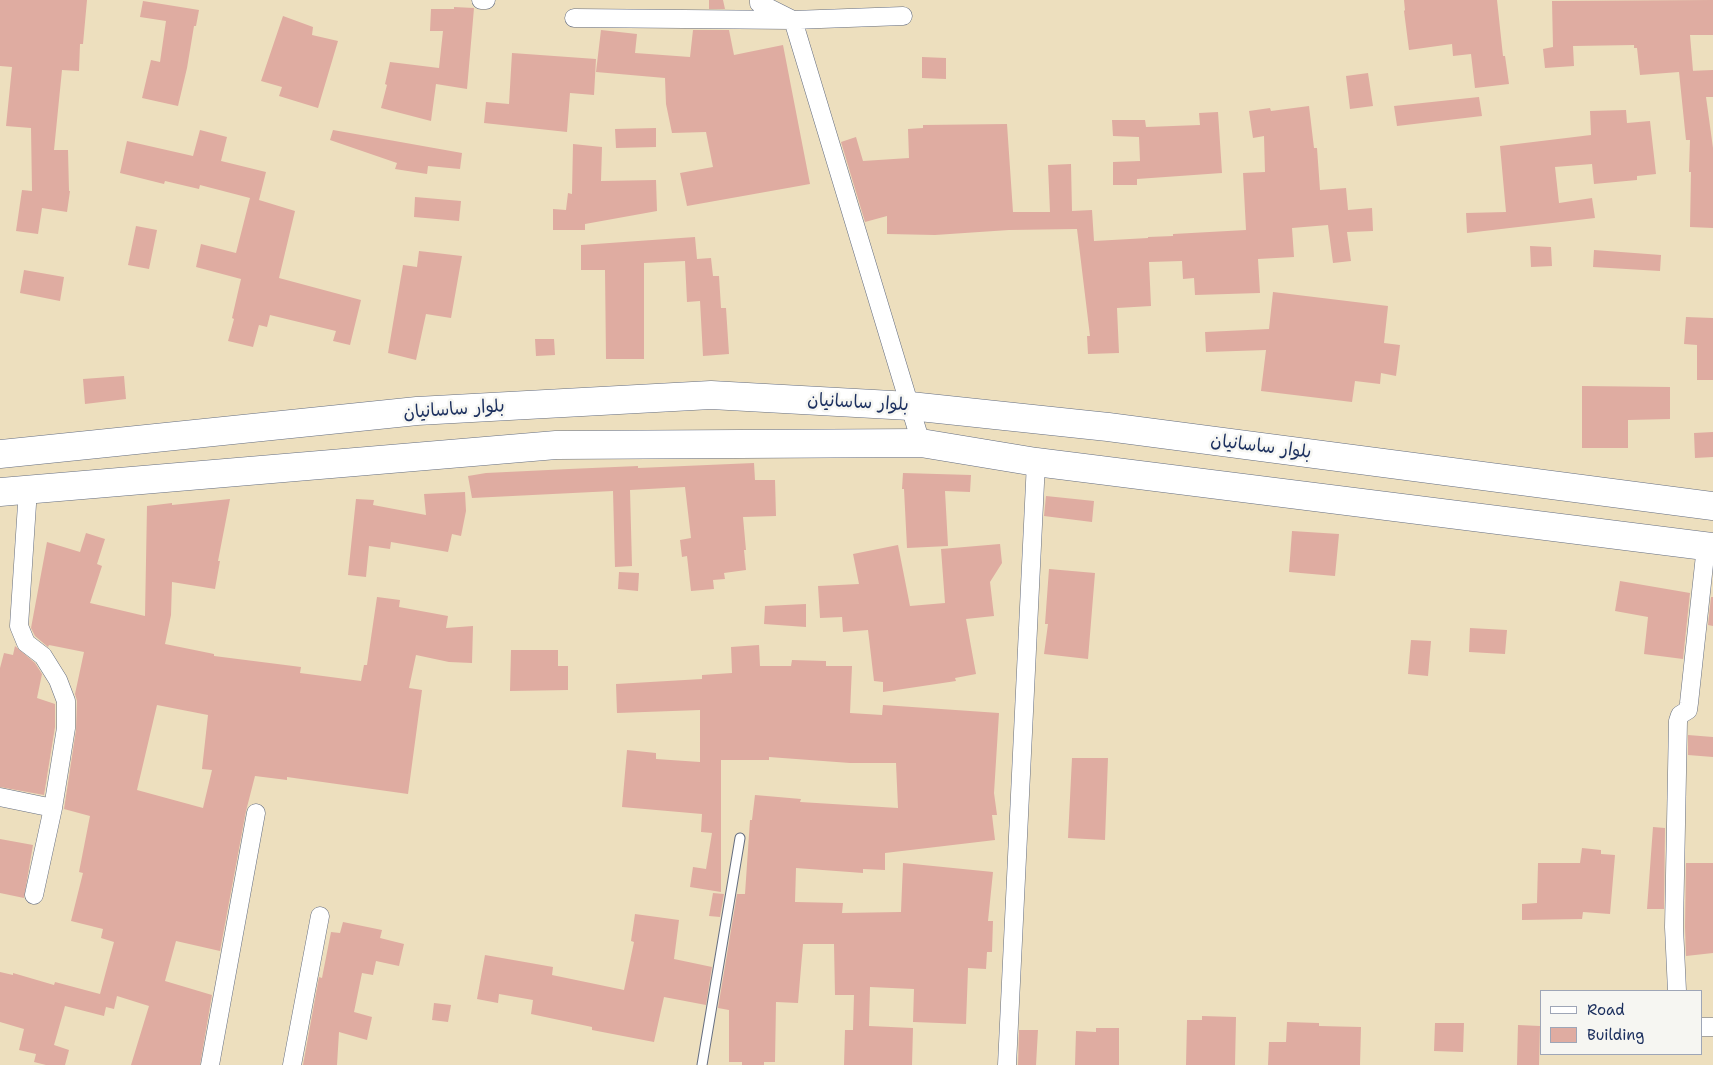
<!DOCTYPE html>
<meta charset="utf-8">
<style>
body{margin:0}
#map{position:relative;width:1713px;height:1065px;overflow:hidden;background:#eddfbe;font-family:"Shantell Sans",sans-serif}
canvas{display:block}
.legend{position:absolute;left:1540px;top:990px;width:162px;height:65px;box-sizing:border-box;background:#f6f6f2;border:1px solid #9ea6b7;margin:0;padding:6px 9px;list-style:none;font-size:15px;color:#1b2f5e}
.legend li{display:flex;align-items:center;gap:10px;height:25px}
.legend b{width:25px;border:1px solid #9ea6b7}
</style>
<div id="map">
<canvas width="1713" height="1065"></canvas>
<ul class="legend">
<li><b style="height:6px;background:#fff"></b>Road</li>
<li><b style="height:14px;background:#dfaca1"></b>Building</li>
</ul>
</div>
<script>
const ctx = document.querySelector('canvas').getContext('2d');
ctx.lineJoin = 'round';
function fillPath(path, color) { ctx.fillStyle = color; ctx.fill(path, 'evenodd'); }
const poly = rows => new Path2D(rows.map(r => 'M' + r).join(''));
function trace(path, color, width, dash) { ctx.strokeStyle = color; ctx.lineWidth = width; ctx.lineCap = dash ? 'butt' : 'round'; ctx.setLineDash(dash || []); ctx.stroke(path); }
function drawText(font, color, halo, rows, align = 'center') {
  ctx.font = font + ' "Shantell Sans","Playpen Sans Arabic",sans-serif'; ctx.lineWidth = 5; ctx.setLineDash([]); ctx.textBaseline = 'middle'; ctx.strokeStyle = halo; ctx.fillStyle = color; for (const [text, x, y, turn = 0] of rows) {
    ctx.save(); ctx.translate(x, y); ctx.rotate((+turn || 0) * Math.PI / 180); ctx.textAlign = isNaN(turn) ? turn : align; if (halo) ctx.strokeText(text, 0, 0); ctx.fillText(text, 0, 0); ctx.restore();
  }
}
fillPath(poly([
 [0,0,87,0,83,44,80,44,79,71,62,70,54,150,68,150,69,191,70,191,67,212,42,208,38,234,16,231,22,190,32,191,31,128,6,126,12,67,0,66],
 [709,0,723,0,725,9,709,9],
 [1404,0,1497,0,1503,56,1505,56,1509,84,1475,88,1471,54,1453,56,1452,44,1409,50,1404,11,1405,10],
 [1713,0,1713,35,1690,35,1693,71,1689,71,1713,70,1713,97,1706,97,1713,148,1713,228,1690,227,1691,172,1689,172,1690,140,1686,140,1679,72,1640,75,1637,48,1634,48,1634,45,1573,46,1574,66,1545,68,1543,49,1553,47,1552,1],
 [143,1,199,10,196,26,194,26,187,68,178,106,142,98,151,60,160,62,166,21,140,17],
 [454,7,474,8,467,89,436,84,431,121,381,108,387,85,385,84,390,62,439,68,443,31,430,31,431,9,454,9],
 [283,16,313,27,312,35,338,41,318,108,279,96,282,87,261,81],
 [601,30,637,34,635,53,690,57,693,30,729,30,734,55,783,45,810,184,687,206,680,173,713,167,706,132,672,133,666,104,665,78,596,72],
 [512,53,596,59,594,95,570,93,567,132,484,123,486,102,509,104],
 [922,57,946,58,946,79,922,78],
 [1368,73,1373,106,1350,109,1346,76],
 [1479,97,1482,116,1397,126,1394,106],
 [1309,106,1314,148,1317,148,1320,190,1346,188,1348,210,1372,208,1373,231,1347,232,1351,261,1333,263,1328,225,1292,228,1294,257,1258,259,1260,293,1195,295,1194,278,1183,279,1182,261,1149,262,1151,306,1117,308,1119,353,1088,354,1087,336,1090,336,1077,229,1009,230,935,235,887,234,887,216,865,222,841,142,856,137,863,161,909,158,908,129,923,128,923,125,1007,124,1013,212,1050,212,1048,165,1071,164,1072,211,1092,210,1094,241,1148,238,1148,237,1173,236,1173,234,1246,230,1243,173,1265,172,1264,136,1253,138,1249,111,1270,108,1271,111],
 [1626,110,1627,123,1650,121,1656,174,1637,176,1637,180,1594,184,1592,164,1555,167,1559,203,1592,198,1595,218,1467,233,1466,213,1506,212,1500,146,1591,135,1590,111],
 [1218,112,1222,173,1137,179,1137,185,1113,185,1113,162,1140,161,1139,137,1113,136,1112,120,1145,120,1146,127,1200,125,1199,113],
 [656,128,656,147,616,148,615,129],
 [200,130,227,137,221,161,266,172,259,200,295,211,279,278,361,300,350,345,333,341,336,331,270,315,267,327,259,325,253,347,228,341,234,319,232,318,241,279,196,267,201,244,236,253,250,198,200,185,199,189,165,181,164,184,120,173,127,141,193,156],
 [333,130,462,153,460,169,428,166,427,174,395,169,397,163,330,140],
 [573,144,602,147,601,181,656,180,657,211,585,224,585,230,553,230,553,209,566,210,568,193,572,194],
 [415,197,461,201,459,221,414,217],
 [136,226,157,230,149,269,128,265],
 [695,237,697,259,711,258,713,276,719,276,721,308,726,308,729,354,703,356,700,301,687,302,685,261,644,263,644,359,606,359,605,270,581,270,581,245],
 [1530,246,1551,247,1552,266,1531,267],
 [1594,250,1661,255,1660,271,1593,267],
 [419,251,462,256,451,318,426,314,416,360,388,353,403,265,417,267],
 [24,270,64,277,60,301,20,293],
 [1273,292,1388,306,1384,343,1400,345,1396,376,1381,373,1380,384,1355,381,1352,402,1261,391,1266,350,1206,352,1205,332,1269,329],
 [1686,317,1713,318,1713,380,1697,380,1697,345,1684,344],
 [535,339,554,339,555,355,536,356],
 [124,376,126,399,85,404,83,379],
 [1582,386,1670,387,1670,419,1628,420,1628,448,1582,448],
 [1713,432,1713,457,1695,458,1694,433],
 [754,463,755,480,775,480,776,516,743,517,746,550,744,550,746,570,724,573,725,579,713,580,714,589,691,591,687,556,682,557,680,540,691,538,685,487,630,490,632,566,615,567,613,491,472,498,468,476,486,473,569,469,638,466,638,468],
 [903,473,971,475,970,492,945,491,948,546,907,548,904,489,902,489],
 [465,492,466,511,461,536,452,534,448,552,391,542,390,549,369,546,366,577,348,575,356,499,374,500,373,505,426,515,424,494],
 [1046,496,1094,501,1092,522,1044,516],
 [230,499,218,561,220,561,215,589,172,582,171,615,165,644,214,654,214,656,301,667,300,673,361,681,364,665,367,665,377,597,400,600,399,607,448,616,446,628,473,626,472,663,449,662,416,655,409,688,422,690,408,794,287,777,287,780,255,776,246,811,220,951,176,941,165,981,212,995,200,1065,131,1065,149,1006,117,996,114,1009,106,1007,104,1016,65,1006,54,1045,69,1050,65,1065,46,1065,34,1062,36,1054,19,1050,24,1029,0,1022,0,972,13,975,13,973,54,985,55,982,100,994,114,942,101,938,103,929,71,921,83,873,79,872,90,816,64,809,76,730,77,701,75,694,84,652,49,645,48,647,35,636,31,628,47,542,80,552,86,533,105,539,97,564,102,566,90,603,145,616,147,506,172,503,172,505],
 [157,705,208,715,202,769,212,770,203,808,137,790],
 [1292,531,1339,534,1335,576,1289,572],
 [1000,544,1002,563,990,582,994,616,966,619,976,674,955,678,956,681,883,692,883,682,874,681,868,630,843,632,842,617,820,618,818,586,859,584,853,554,898,545,910,606,945,603,941,549],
 [1049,569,1095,573,1088,659,1044,654,1048,624,1045,624],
 [619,572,639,573,638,591,618,589],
 [1620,581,1690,593,1683,659,1644,654,1648,617,1615,611],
 [1711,597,1713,597,1713,626,1708,625],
 [806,604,806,627,764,624,765,606],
 [1470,628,1507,630,1505,654,1469,652],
 [1411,640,1431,641,1428,676,1408,674],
 [759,645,760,666,791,666,792,660,826,661,826,666,852,666,850,713,882,715,883,705,999,713,994,793,997,815,992,815,995,840,885,853,885,870,863,869,863,873,796,868,795,902,843,903,842,913,901,912,903,863,993,872,988,921,993,921,992,952,987,952,986,969,968,968,966,1024,913,1022,914,989,870,987,869,1026,913,1028,912,1065,844,1065,845,1030,853,1030,854,995,835,995,834,944,803,944,798,1003,776,1002,775,1062,764,1062,764,1065,742,1065,742,1062,729,1062,729,1010,718,1008,737,894,745,894,750,820,752,820,755,795,801,799,800,802,898,808,896,763,850,763,769,757,769,760,721,760,721,892,690,887,693,867,706,869,712,833,701,832,702,814,622,807,627,750,656,753,656,759,700,762,700,710,617,713,616,684,702,679,702,675,732,673,731,647],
 [15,646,35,663,42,674,37,698,55,704,55,727,44,795,0,787,0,668,4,653,13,655],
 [511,650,558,650,558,666,568,666,568,690,510,691],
 [1688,735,1713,737,1713,757,1688,755],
 [1072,758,1108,758,1105,840,1068,838],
 [1653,827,1665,828,1664,909,1647,909],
 [0,839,33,845,24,898,0,893],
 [1582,848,1601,850,1601,854,1615,855,1610,914,1583,912,1582,919,1522,920,1522,904,1537,903,1538,863,1580,863],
 [1686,863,1713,863,1713,953,1686,956,1685,927],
 [713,893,724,894,720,917,709,916],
 [635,914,679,920,674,959,712,967,706,1005,664,997,654,1042,592,1030,592,1027,531,1014,533,1000,499,994,498,1003,477,999,485,955,553,967,552,975,624,990,634,942,631,941],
 [343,922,382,930,380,938,404,944,399,966,376,961,373,975,362,973,354,1012,372,1017,367,1040,339,1032,337,1065,303,1065,319,977,322,978,331,932,340,933],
 [434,1003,451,1005,448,1022,432,1020],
 [1202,1016,1236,1017,1235,1065,1186,1065,1187,1020,1202,1020],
 [1287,1022,1319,1023,1319,1026,1361,1027,1360,1065,1268,1065,1269,1042,1286,1042],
 [1435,1023,1464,1023,1463,1052,1434,1051],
 [1518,1025,1540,1026,1539,1065,1517,1065],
 [1096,1028,1119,1028,1119,1065,1075,1065,1076,1031,1096,1032],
 [1019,1030,1038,1030,1036,1065,1018,1065]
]), '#dfaca1');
const service = poly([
 [702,1065,740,838]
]);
const minor = poly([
 [481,0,486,0],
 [759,0,759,3,793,20,921,443],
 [574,18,793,20,903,16],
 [28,489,19,626,26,643,43,656,58,680,66,701,66,728,53,808,34,895],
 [0,797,53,808],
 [1677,991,1674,927,1678,721,1680,715,1688,710,1689,703,1706,546],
 [1702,1027,1713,1027],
 [210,1065,256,813],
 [292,1065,320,916],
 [1007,1065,1036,462]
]);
const trunk = poly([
 [0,454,417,411,711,395,910,406,1108,427,1713,506],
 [0,492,556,445,921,443,1036,462,1713,547]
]);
trace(service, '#646d80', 11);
trace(minor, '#646d80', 19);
trace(trunk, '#646d80', 29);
trace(service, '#fff', 9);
trace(minor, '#fff', 18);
trace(trunk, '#fff', 28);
drawText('18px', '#1b2f5e', '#f6f6f2', [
 ["بلوار ساسانیان",858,403,3],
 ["بلوار ساسانیان",454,410,-4],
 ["بلوار ساسانیان",1261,447,7]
]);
</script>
